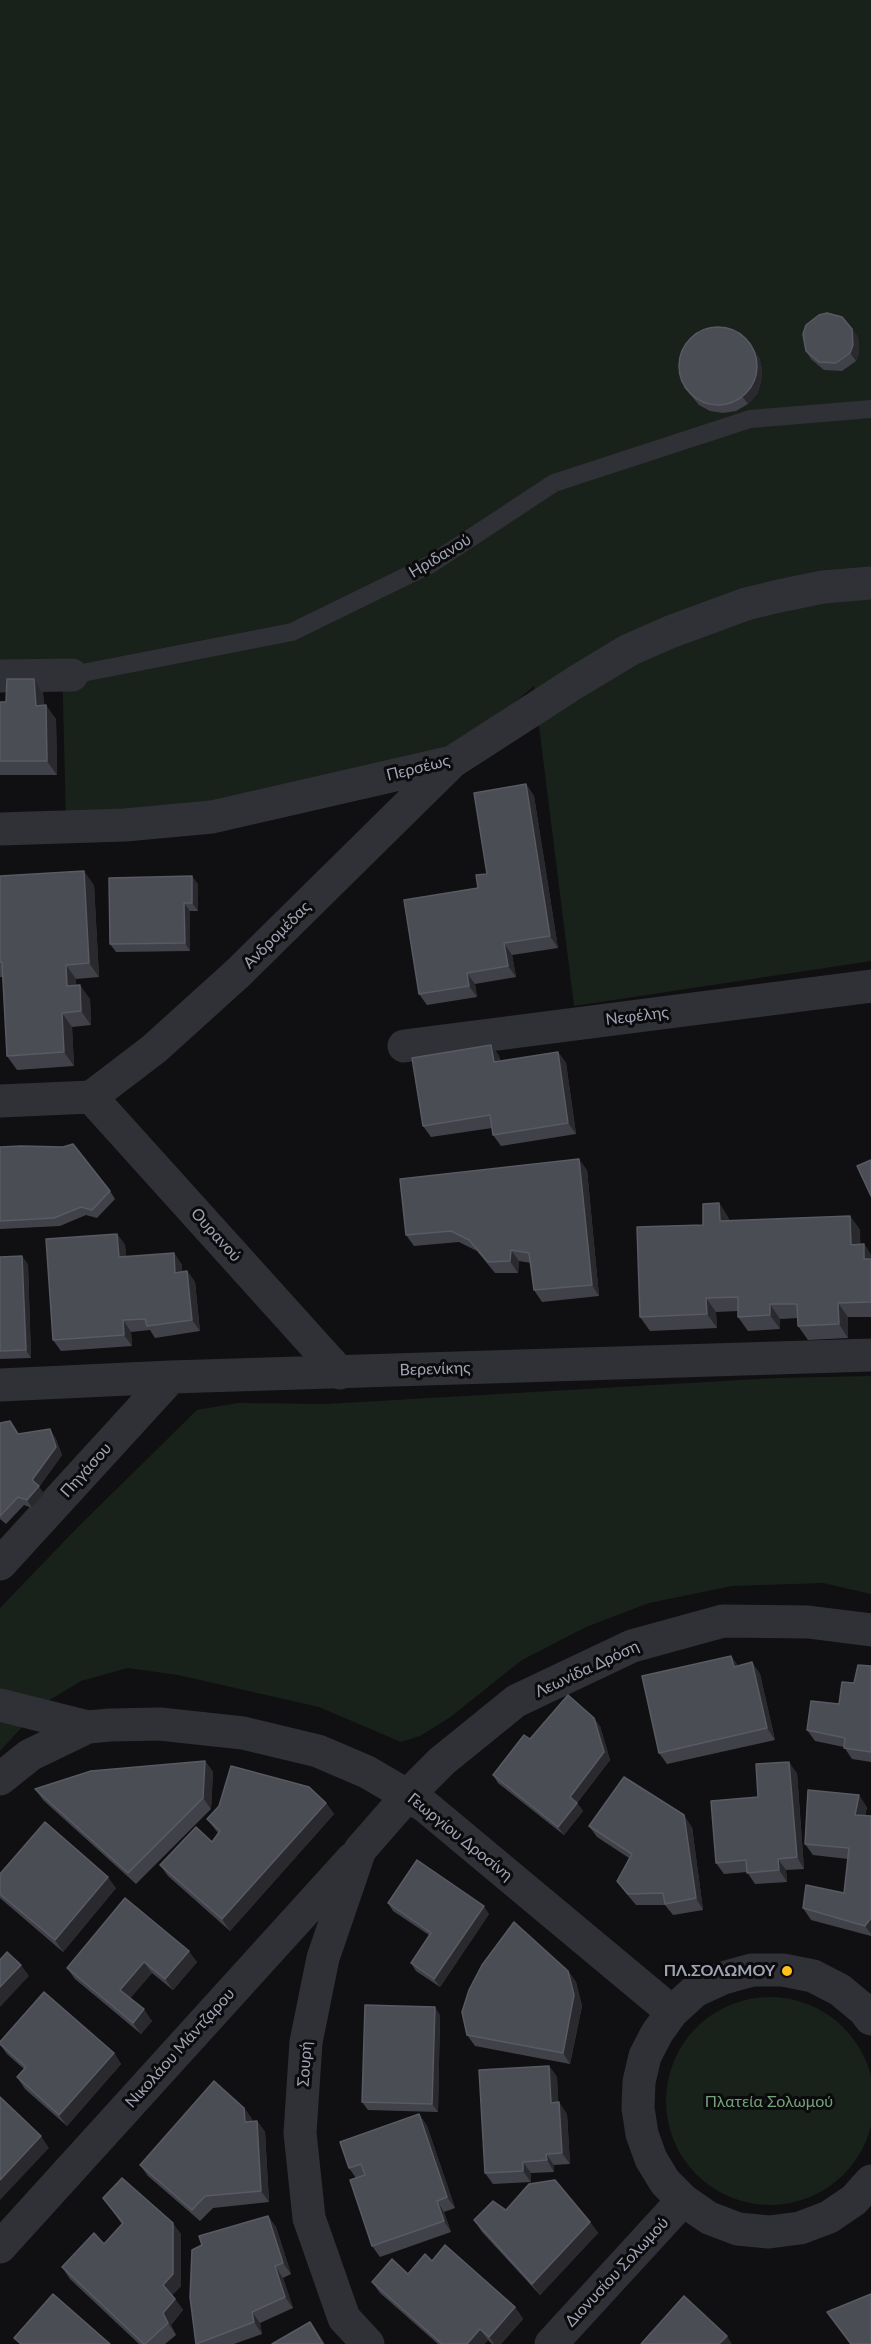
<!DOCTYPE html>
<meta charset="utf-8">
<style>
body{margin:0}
canvas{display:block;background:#100f11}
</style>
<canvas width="871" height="2344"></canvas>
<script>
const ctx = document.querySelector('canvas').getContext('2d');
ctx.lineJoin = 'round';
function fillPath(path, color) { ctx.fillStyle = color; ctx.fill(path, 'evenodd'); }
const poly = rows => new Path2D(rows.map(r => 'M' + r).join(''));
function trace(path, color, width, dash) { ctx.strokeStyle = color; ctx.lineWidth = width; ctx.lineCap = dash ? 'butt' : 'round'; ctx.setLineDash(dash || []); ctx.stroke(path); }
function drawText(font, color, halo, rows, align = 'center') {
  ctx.font = font + ' Lato,sans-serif'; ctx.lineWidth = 6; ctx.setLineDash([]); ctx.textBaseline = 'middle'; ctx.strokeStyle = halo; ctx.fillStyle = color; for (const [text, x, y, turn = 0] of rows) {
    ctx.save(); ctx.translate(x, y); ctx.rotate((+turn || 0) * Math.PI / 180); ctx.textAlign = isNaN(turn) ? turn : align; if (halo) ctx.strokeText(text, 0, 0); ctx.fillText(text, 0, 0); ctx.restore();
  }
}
fillPath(poly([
 [0,0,871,0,871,961,574,1006,534,686,468,742,409,771,66,823,62,659,0,661],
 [871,1376,871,1594,823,1583,732,1586,649,1603,586,1627,522,1660,449,1718,420,1736,401,1742,319,1707,178,1675,128,1668,81,1681,43,1704,0,1751,0,1608,79,1526,197,1410,238,1403,326,1404,776,1378],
 '666 2101a104 104 0 1 1 208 0a104 104 0 1 1-208 0Z'
]), '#19211b');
trace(poly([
 [72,675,292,632,431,564,554,483,750,419,871,409]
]), '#303136', 18);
trace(poly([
 [0,676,72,675],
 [0,829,125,825,212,817,452,762,576,682,629,650,670,632,746,604,779,596,823,587,871,583],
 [404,1046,871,986],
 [91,1097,154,1049,238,973,452,762],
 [91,1097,340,1373],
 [0,1101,91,1097],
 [0,1385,171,1377,871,1355],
 [0,1564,171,1377],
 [0,1705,88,1727,110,1725,160,1724,243,1733,318,1751,367,1772,425,1806,672,2012],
 [0,1779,30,1755,88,1727],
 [0,2247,352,1859],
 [368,2344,344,2318,309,2218,300,2133,306,2042,323,1958,360,1850,408,1795,442,1761,516,1701,632,1646,723,1621,808,1622,871,1630]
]), '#303136', 33);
trace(poly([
 [871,2019,864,2010,840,1990,813,1976,783,1970,752,1970,723,1978,695,1991,672,2012,657,2033,645,2056,639,2082,638,2108,642,2134,651,2159,665,2182,683,2200,709,2218,738,2229,769,2232,800,2228,829,2217,854,2200,871,2181],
 [551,2344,683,2200]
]), '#303136', 33);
fillPath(poly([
 [852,329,858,337,859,353,856,361,842,371,824,370,811,359,806,351],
 [759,357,762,369,761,382,757,394,748,404,736,411,723,413,710,411,699,405,684,387],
 [34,679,43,693,44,705,56,719,57,775,0,775,0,702,6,702],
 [526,784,534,796,558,948,512,955,516,977,475,984,477,997,427,1005,419,994,487,874],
 [0,876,94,885,99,977,76,979,76,985,90,999,91,1025,72,1027,74,1066,17,1070,7,1056,3,977,0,977],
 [198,884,198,911,190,911,190,951,116,952,110,944],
 [491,1045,499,1056,500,1061,558,1052,566,1063,576,1134,501,1146,493,1135,492,1128,431,1137,423,1126],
 [0,1147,110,1191,115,1199,97,1218,86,1215,60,1226,0,1229],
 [587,1170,599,1296,542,1302,534,1290,531,1263,519,1261,518,1273,495,1273,477,1251,459,1242,414,1246,406,1235],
 [719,1203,728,1217,729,1221,850,1216,860,1230,860,1245,864,1244,871,1255,871,1317,848,1317,848,1338,808,1340,798,1326,797,1318,780,1319,780,1329,748,1331,738,1317,738,1311,716,1312,717,1328,650,1331,640,1317],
 [117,1234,125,1245,126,1257,174,1253,182,1265,182,1272,187,1271,195,1282,200,1331,155,1338,150,1330,131,1332,132,1346,61,1351,53,1340],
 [0,1257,28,1264,31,1358,0,1359],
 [0,1423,18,1434,55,1437,62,1455,39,1487,44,1494,32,1508,24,1505,6,1524,0,1519],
 [752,1662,760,1674,775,1740,667,1764,659,1753],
 [871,1666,871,1762,852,1759,844,1747,815,1741,807,1730,839,1704,854,1683],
 [600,1726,610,1760,577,1803,583,1811,564,1835,498,1783,493,1775,530,1739],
 [205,1761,213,1772,211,1809,136,1884,43,1800,35,1789],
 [797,1773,804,1869,786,1870,787,1882,755,1884,747,1872,724,1874,716,1863,758,1797],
 [326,1803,334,1814,230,1931,168,1876,160,1865,212,1842,218,1833,207,1819],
 [867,1807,865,1816,871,1816,871,1936,811,1920,803,1908,844,1893,848,1859,813,1855,805,1844],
 [589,1826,692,1827,703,1910,673,1915,665,1905,636,1905,625,1892,617,1881,629,1858,597,1837],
 [0,1874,116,1888,63,1952,0,1898],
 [125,1898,197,1962,173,1990,152,1973,130,1998,152,2021,141,2034,75,1979,67,1968],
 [388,1903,489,1914,440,1987,416,1971,411,1963,429,1935,393,1911],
 [568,1971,576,1982,582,2006,570,2064,475,2046,467,2035],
 [440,2015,438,2112,368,2110,362,2102],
 [0,2044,114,2053,121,2064,67,2126,25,2089,17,2077,24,2069,7,2054],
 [549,2066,557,2077,558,2102,567,2114,570,2164,554,2165,554,2172,531,2173,531,2182,493,2184,485,2173],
 [244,2108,252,2119,252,2121,257,2121,265,2132,269,2202,213,2208,200,2221,148,2176,140,2165],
 [419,2114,427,2126,455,2208,444,2212,451,2232,380,2257,372,2246,356,2178,349,2168],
 [103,2198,181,2234,181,2286,172,2295,183,2310,171,2325,176,2335,165,2344,139,2344,70,2279,62,2267,104,2244,122,2224],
 [506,2210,590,2222,598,2233,540,2295,482,2232,474,2220],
 [268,2216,276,2227,291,2274,283,2278,293,2308,260,2323,262,2334,234,2344,196,2344],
 [432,2261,515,2307,523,2319,501,2344,492,2344,488,2340,484,2344,438,2344,380,2293,372,2282,408,2274]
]), '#414249');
fillPath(poly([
 [852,329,858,337,859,353,856,361,850,353],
 [753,349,759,357,762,369,761,382,757,394,748,404,742,396],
 [34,679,43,693,45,720,36,706],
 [46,705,56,719,57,775,47,761],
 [526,784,534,796,558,948,550,936],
 [84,871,94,885,99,977,89,963],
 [192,876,198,884,198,911,192,903],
 [184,903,190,911,190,951,185,943],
 [504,943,512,955,516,977,508,966],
 [66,965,76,979,76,1000,67,986],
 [467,973,475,984,477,997,469,986],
 [80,985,90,999,91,1025,81,1011],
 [62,1013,72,1027,74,1066,64,1052],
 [491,1045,499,1056,502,1073,494,1062],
 [558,1052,566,1063,576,1134,568,1123],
 [579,1159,587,1170,599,1296,592,1285],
 [719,1203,728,1217,729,1235,720,1221],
 [850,1216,860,1230,861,1259,851,1245],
 [117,1234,125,1245,127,1269,119,1257],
 [864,1244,871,1255,871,1269,864,1259],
 [511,1250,519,1261,518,1273,510,1261],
 [174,1253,182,1265,183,1284,175,1273],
 [22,1256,28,1264,31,1358,26,1350],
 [187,1271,195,1282,200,1331,192,1320],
 [706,1298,716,1312,717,1328,707,1314],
 [838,1303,848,1317,848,1338,839,1324],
 [770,1304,780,1319,780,1329,770,1315],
 [123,1320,131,1332,132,1346,124,1335],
 [50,1429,55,1437,62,1455,39,1487,44,1494,32,1508,27,1500],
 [731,1656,739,1667,734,1667],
 [752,1662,760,1674,775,1740,767,1728],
 [594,1718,600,1726,610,1760,575,1805,570,1797],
 [205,1761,213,1772,211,1809,203,1798],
 [789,1762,797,1773,804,1869,797,1857],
 [859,1795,867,1807,862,1826,855,1815],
 [326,1803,334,1814,230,1931,222,1919],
 [577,1803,583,1811,564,1835,558,1827],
 [684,1815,692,1827,703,1910,696,1898],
 [778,1859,786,1870,787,1882,779,1870],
 [108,1877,116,1888,63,1952,55,1940],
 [484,1906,489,1914,440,1987,434,1979],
 [871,1918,871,1934,865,1926],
 [189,1951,197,1962,173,1990,165,1979],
 [144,1962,152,1973,128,2001,120,1990],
 [21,1965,29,1976,0,2007,0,1987],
 [568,1971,576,1982,582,2006,570,2064,563,2053],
 [435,2007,440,2015,438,2112,432,2104],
 [144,2009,152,2021,141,2034,133,2023],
 [114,2053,121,2064,67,2126,59,2115],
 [549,2066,557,2077,559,2114,551,2103],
 [559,2102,567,2114,570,2164,562,2153],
 [244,2108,252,2119,253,2133,245,2122],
 [419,2114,427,2126,455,2208,447,2197],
 [257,2121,265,2132,269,2202,261,2191],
 [41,2136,49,2148,0,2200,0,2180],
 [546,2154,554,2165,554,2172,547,2160],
 [523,2162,531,2173,531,2182,523,2171],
 [437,2201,444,2212,451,2232,444,2221],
 [268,2216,276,2227,291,2274,283,2263],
 [590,2222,598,2233,540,2295,532,2284],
 [173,2223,181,2234,181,2286,171,2297,163,2285],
 [275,2266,283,2278,293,2308,285,2297],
 [175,2299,183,2310,171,2325,176,2335,168,2323,163,2313],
 [515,2307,523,2319,501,2344,494,2344,489,2337],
 [252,2312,260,2323,262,2334,254,2322],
 [310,2322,318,2333,325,2344,323,2344],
 [480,2329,488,2340,484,2344,467,2344],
 [727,2336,732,2344,719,2344]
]), '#29292e');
const building = poly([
 [827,313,842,317,852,329,853,345,850,353,836,363,819,362,806,351,803,334,806,325,819,315,827,313],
 '679 366a39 39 0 1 1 78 0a39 39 0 1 1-78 0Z',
 [7,679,34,679,36,706,46,705,47,761,0,761,0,702,6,702,7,679],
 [526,784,550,936,504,943,508,966,467,973,469,986,419,994,404,900,478,888,476,875,487,874,474,793,526,784],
 [84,871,89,963,66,965,67,986,80,985,81,1011,62,1013,64,1052,7,1056,2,962,0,962,0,876,84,871],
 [192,876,192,903,184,903,185,943,110,944,109,878,192,876],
 [491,1045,494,1062,558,1052,568,1123,493,1135,490,1115,423,1126,412,1058,491,1045],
 [73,1144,110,1191,92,1210,81,1207,54,1218,0,1221,0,1147,21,1146,63,1147,73,1144],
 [579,1159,592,1285,534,1290,529,1253,511,1250,510,1261,488,1262,469,1240,451,1231,406,1235,400,1179,579,1159],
 [871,1160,871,1196,857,1166,871,1160],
 [719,1203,720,1221,850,1216,851,1245,864,1244,864,1259,871,1259,871,1302,838,1303,839,1324,798,1326,797,1304,770,1304,770,1315,738,1317,738,1297,706,1298,707,1314,640,1317,637,1227,703,1225,703,1204,719,1203],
 [117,1234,119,1257,174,1253,175,1273,187,1271,192,1320,147,1326,145,1319,123,1320,124,1335,53,1340,46,1239,117,1234],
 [22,1256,26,1350,0,1351,0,1257,22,1256],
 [10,1421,18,1434,50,1429,56,1447,32,1480,39,1486,27,1500,18,1497,0,1516,0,1423,10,1421],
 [731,1656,734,1667,752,1662,767,1728,659,1753,642,1676,731,1656],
 [858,1665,871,1666,871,1752,844,1748,845,1738,807,1730,811,1701,839,1704,842,1682,854,1683,858,1665],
 [568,1695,594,1718,604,1752,570,1797,577,1803,558,1827,493,1775,524,1735,530,1739,568,1695],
 [205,1761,203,1798,128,1873,35,1789,91,1771,205,1761],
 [789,1762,797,1857,778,1859,779,1870,747,1873,746,1860,716,1863,711,1801,758,1797,756,1764,789,1762],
 [231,1766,309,1787,326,1803,222,1919,160,1865,196,1827,212,1842,220,1831,207,1819,219,1806,231,1766],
 [624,1777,684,1815,696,1898,665,1904,663,1893,628,1894,617,1881,632,1854,589,1826,624,1777],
 [808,1790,859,1795,855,1815,871,1816,871,1918,865,1926,803,1908,806,1885,844,1893,849,1848,805,1844,808,1790],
 [45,1822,108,1877,55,1940,0,1894,0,1874,45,1822],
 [417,1860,484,1906,434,1979,411,1963,431,1933,388,1903,417,1860],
 [125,1898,189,1951,165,1979,144,1962,120,1990,144,2009,133,2023,67,1968,125,1898],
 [514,1922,568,1971,574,1995,563,2053,467,2035,462,2012,469,1990,482,1965,514,1922],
 [7,1952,21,1965,0,1987,0,1960,7,1952],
 [44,1992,114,2053,59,2115,17,2077,26,2067,0,2044,0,2042,44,1992],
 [365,2005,435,2007,432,2104,362,2102,365,2005],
 [549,2066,551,2103,559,2102,562,2153,546,2154,547,2160,523,2162,523,2171,485,2173,479,2070,549,2066],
 [214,2081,244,2108,245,2122,257,2121,261,2191,205,2196,192,2210,140,2165,214,2081],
 [0,2097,41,2136,0,2180,0,2097],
 [419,2114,447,2197,437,2201,444,2221,372,2246,350,2180,365,2175,361,2164,349,2168,340,2142,419,2114],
 [122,2178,173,2223,173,2274,163,2285,175,2299,163,2313,168,2323,145,2344,144,2344,62,2267,94,2233,104,2244,123,2223,103,2198,122,2178],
 [555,2180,590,2222,532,2284,474,2220,493,2201,506,2210,529,2184,555,2180],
 [268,2216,283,2263,275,2266,285,2297,252,2312,254,2322,196,2344,190,2297,192,2250,202,2245,199,2236,268,2216],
 [445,2245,515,2307,489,2337,480,2329,467,2344,442,2344,372,2282,392,2259,408,2274,425,2254,432,2261,445,2245],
 [53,2294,110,2344,21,2344,14,2338,53,2294],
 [871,2294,871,2344,851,2344,827,2312,871,2294],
 [684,2296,727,2336,719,2344,641,2344,684,2296],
 [310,2322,323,2344,272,2344,310,2322]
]);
fillPath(building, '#4b4d55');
trace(building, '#585a64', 1.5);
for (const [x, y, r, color] of [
 [787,1971,6,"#ffc119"]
]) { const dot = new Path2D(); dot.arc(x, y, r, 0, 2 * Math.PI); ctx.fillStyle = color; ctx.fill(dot); trace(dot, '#0b0a0c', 2); }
drawText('16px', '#9fa4b4', '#0b0a0c', [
 ["Ηριδανού",440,556,-31],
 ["Περσέως",418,768,-14],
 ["Ανδρομέδας",277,935,-45],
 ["Νεφέλης",637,1016,-7],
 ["Ουρανού",216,1235,48],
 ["Βερενίκης",435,1369,-2],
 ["Πηγάσου",86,1470,-48],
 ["Λεωνίδα Δρόση",587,1669,-25],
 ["Γεωργίου Δροσίνη",460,1837,39],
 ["Νικολάου Μάντζαρου",180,2048,-48],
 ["Σουρή",305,2064,-86],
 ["Διονυσίου Σολωμού",617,2272,-47]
]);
drawText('bold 16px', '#9fa4b4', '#0b0a0c', [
 ["ΠΛ.ΣΟΛΩΜΟΥ",775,1971]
], 'right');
drawText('16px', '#73a179', '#0b0a0c', [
 ["Πλατεία Σολωμού",769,2102]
]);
</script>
